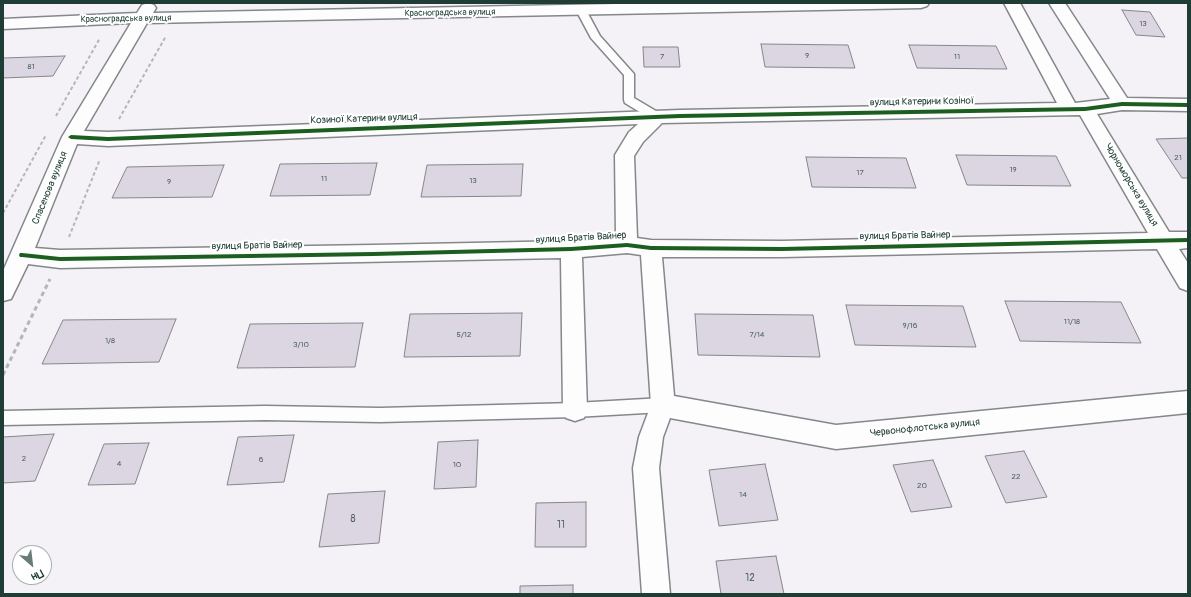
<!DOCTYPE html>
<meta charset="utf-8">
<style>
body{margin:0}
#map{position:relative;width:1191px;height:597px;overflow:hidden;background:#f4f1f7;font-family:Pangolin,sans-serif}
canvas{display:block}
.frame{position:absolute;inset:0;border:4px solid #1f3d34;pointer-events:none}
.north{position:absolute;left:12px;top:545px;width:40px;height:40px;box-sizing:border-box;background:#fff;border:1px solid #a5b1ae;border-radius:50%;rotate:152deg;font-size:11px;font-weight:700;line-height:16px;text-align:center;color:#1f3d34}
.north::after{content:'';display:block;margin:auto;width:14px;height:18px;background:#6a7c78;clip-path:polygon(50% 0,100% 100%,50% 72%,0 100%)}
</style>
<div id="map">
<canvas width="1191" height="597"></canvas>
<div class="frame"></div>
<div class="north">Пн</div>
</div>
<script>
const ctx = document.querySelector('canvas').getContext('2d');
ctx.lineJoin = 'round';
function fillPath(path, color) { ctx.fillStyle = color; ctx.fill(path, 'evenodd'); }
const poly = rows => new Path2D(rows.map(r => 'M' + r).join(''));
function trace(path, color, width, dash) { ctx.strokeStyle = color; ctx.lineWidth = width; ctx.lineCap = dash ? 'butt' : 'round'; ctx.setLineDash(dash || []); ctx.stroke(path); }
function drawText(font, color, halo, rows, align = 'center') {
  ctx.font = font + ' Pangolin,sans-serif'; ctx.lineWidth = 4; ctx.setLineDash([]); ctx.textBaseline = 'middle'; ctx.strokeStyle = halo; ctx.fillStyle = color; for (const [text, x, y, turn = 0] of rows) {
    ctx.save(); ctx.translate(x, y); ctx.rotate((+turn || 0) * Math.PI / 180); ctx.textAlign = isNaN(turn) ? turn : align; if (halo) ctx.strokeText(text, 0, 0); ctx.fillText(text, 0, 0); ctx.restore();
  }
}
const building = poly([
 [1122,10,1150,12,1165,37,1136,35,1122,10],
 [761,44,848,45,855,68,765,67,761,44],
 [909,45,996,46,1007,69,917,68,909,45],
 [643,47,678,47,680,67,644,67,643,47],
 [65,56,53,76,3,78,3,58,65,56],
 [1188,138,1188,178,1182,178,1156,139,1188,138],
 [956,155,1056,156,1071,186,967,185,956,155],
 [806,157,906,158,916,188,812,187,806,157],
 [377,163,370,195,270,196,280,164,377,163],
 [523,164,521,196,421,197,427,165,523,164],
 [224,165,212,197,112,198,127,167,224,165],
 [1005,301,1121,302,1141,343,1020,341,1005,301],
 [846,305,963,306,976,347,855,345,846,305],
 [522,313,520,356,404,357,410,314,522,313],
 [695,314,813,315,820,357,698,355,695,314],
 [176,319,159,362,42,364,63,320,176,319],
 [363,323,355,367,237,368,250,324,363,323],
 [54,434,35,481,3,483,3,437,54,434],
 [294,435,284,482,227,485,238,437,294,435],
 [478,440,476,487,434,489,438,442,478,440],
 [149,443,135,484,88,485,104,444,149,443],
 [1024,451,1047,497,1006,503,985,456,1024,451],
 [933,460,952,507,911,512,893,465,933,460],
 [765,464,778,520,719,526,709,470,765,464],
 [385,491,379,543,319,547,328,494,385,491],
 [586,502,586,547,535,547,536,503,586,502],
 [776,556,784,594,721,594,716,561,776,556],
 [573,585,573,594,520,594,520,586,573,585]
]);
fillPath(building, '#dbd6e2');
trace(building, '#84888a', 1);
const service = poly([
 [581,7,586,10,600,36,634,74,634,98,661,114,662,117,661,120,653,120,625,103,624,100,624,75,591,38,576,10,581,7],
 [663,398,668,400,670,405,668,410,663,412,575,417,380,422,265,420,3,425,3,411,265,406,380,408,575,403,663,398]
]);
const minor = poly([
 [148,3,154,5,156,8,153,13,668,3,929,3,927,6,921,8,147,23,84,131,108,132,680,110,1057,103,1004,3,1020,3,1075,103,1110,99,1049,3,1065,3,1127,98,1188,99,1188,111,1122,110,1097,114,1169,232,1188,232,1188,248,1179,249,1188,263,1188,291,1180,288,1157,249,782,257,662,257,674,396,836,425,1188,391,1188,413,836,449,670,418,663,437,659,468,670,594,642,594,633,468,639,437,651,405,641,255,627,253,582,257,587,410,584,418,575,421,566,418,563,410,561,258,60,268,28,264,11,299,3,301,3,271,62,137,131,23,3,29,3,19,137,13,142,5,148,3],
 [1080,115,1148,233,782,241,651,240,637,238,634,156,643,142,662,123,1080,115],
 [638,124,629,132,615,155,616,237,571,241,373,245,60,250,35,248,77,144,108,146,638,124]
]);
trace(service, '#84888a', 3);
trace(minor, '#84888a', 3);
trace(poly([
 [56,116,100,38],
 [119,119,166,36],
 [3,213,46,135],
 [69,237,100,159]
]), '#b4b7b7', 2, [3.5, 2.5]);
trace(poly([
 [3,375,50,279]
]), '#b4b7b7', 3, [4.5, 3.5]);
fillPath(service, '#fdfdfe');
fillPath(minor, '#fdfdfe');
fillPath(poly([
 [1122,102,1188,103,1188,107,1122,106,1085,111,680,118,108,141,71,139,68,137,71,135,108,137,680,114,1085,107,1122,102],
 [1188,238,1188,242,782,251,651,250,627,247,571,251,373,256,60,261,22,257,20,257,19,255,20,253,22,253,60,257,373,252,571,247,627,243,651,246,782,247,1188,238]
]), '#1b5e20');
drawText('8px', '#4e6360', null, [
 ["13",1143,24],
 ["9",807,56],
 ["7",662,57],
 ["11",957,57],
 ["81",31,67],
 ["21",1178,158],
 ["19",1013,170],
 ["17",860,173],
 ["11",324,179],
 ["13",473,181],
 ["9",169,182],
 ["11/18",1072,322],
 ["9/16",910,326],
 ["5/12",464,335],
 ["7/14",757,335],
 ["1/8",110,341],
 ["3/10",301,345],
 ["2",24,459],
 ["6",261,460],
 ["4",119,464],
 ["10",457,465],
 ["22",1016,477],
 ["20",922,486],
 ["14",743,495]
]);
drawText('9px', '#1f3d34', '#fff', [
 ["Красноградська вулиця",450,13,-1],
 ["Красноградська вулиця",126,19,-1]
]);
drawText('10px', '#1f3d34', '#fff', [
 ["вулиця Катерини Козіної",922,102,-1],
 ["Козиної Катерини вулиця",364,119,-2],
 ["Чорноморська вулиця",1131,185,59],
 ["Спасенова вулиця",50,188,-68],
 ["вулиця Братів Вайнер",905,236,-1],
 ["вулиця Братів Вайнер",581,238,-3],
 ["вулиця Братів Вайнер",257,246,-1],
 ["Червонофлотська вулиця",925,428,-6]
]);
drawText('10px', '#4e6360', null, [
 ["8",353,519],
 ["11",561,525],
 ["12",750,578]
]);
</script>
